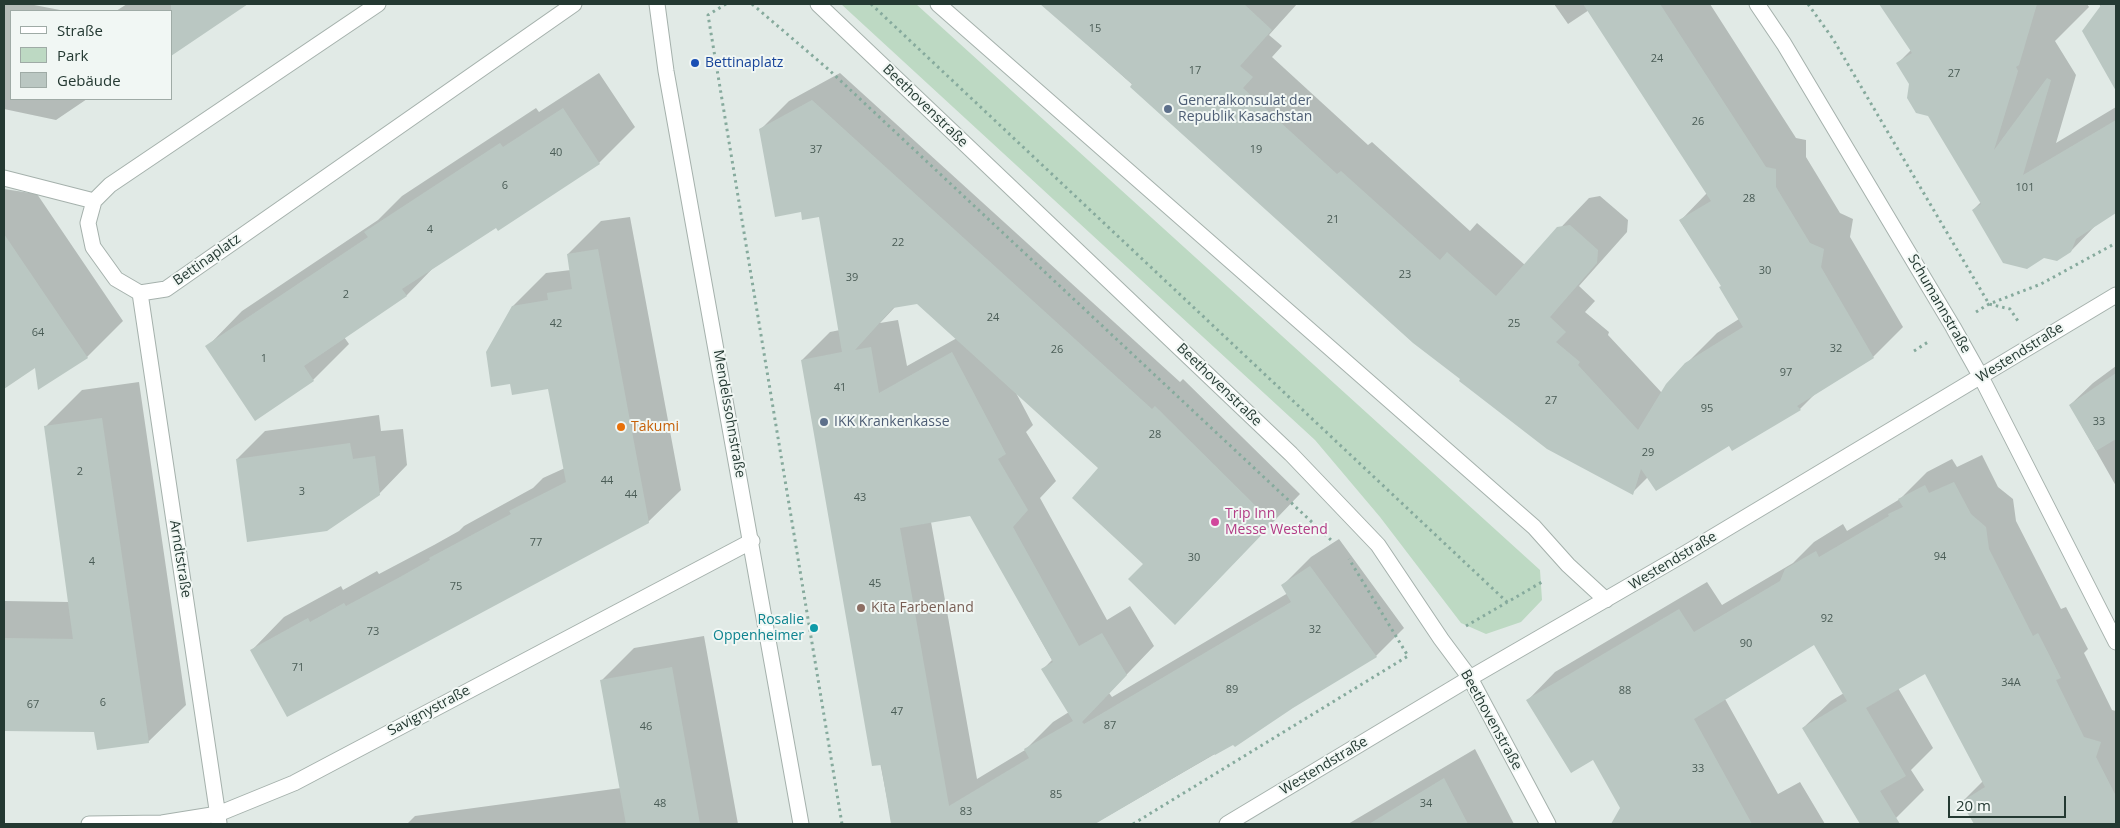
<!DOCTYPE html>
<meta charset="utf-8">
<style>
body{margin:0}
#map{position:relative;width:2120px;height:828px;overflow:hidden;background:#e1eae6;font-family:"Open Sans",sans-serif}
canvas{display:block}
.frame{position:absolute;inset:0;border:5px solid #243932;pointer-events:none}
.legend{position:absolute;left:10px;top:10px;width:162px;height:90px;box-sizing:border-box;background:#f1f7f4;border:1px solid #9faba6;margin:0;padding:6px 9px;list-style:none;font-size:15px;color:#243932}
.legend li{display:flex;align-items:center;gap:10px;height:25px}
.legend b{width:25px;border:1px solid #9faba6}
.scale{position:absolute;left:1948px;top:796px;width:118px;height:22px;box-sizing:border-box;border:2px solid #243932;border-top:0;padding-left:6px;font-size:15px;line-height:18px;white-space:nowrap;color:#243932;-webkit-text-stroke:4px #f1f7f4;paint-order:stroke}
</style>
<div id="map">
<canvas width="2120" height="828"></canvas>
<div class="frame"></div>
<ul class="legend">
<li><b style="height:6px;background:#fff"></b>Straße</li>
<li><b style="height:14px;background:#bdd9c3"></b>Park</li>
<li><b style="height:14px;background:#bac7c2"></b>Gebäude</li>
</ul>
<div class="scale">20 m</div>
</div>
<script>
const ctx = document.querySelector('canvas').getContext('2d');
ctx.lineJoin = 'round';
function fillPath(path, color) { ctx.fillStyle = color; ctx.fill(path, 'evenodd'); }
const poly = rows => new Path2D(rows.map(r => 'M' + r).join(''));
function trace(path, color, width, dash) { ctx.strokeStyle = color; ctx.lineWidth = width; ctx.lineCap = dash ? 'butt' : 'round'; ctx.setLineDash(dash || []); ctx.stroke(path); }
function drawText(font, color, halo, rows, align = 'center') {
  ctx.font = font + ' "Open Sans",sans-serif'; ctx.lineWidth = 4; ctx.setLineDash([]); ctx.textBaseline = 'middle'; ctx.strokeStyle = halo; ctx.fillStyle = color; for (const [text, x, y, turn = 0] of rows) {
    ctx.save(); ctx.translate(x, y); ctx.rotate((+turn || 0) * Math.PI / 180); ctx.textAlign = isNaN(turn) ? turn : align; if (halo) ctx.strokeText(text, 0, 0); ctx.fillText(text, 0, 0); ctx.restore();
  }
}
fillPath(poly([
 [841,4,916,4,1540,570,1542,600,1521,622,1486,634,1461,623,1380,517,1315,440]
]), '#bdd9c3');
fillPath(poly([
 [4,4,29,4,65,11,11,11,11,99,87,99,56,120,4,109],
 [127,4,247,4,171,54,171,11,116,11],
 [1042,4,1297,4,1269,35,1282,46,1272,57,1368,145,1372,142,1470,231,1477,223,1525,265,1589,198,1600,196,1628,220,1627,232,1579,286,1595,301,1585,312,1609,332,1608,335,1662,393,1686,364,1717,333,1739,319,1722,285,1680,221,1707,193,1589,10,1568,24,1554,4,1710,4,1796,138,1806,140,1806,157,1840,213,1853,219,1850,237,1903,327,1873,357,1818,391,1800,409,1730,444,1648,477,1632,493,1462,379],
 [1881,4,2087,4,2089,7,2055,41,2076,75,2056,143,2116,107,2116,210,2095,226,2071,251,1973,210,1981,202,1898,63,1911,50],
 [2099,4,2116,4,2116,31],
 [599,73,635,127,599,163,436,265,407,295,344,337,349,344,313,380,207,347,242,311,378,220,402,196,536,108,539,112],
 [840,73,1180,382,1183,379,1300,494,1203,595,1145,564,1100,467,1015,391,1033,425,1026,432,1056,481,1040,498,1107,620,1130,606,1154,646,1109,693,1112,697,1288,593,1283,585,1311,557,1339,539,1404,628,1376,656,1234,743,1094,824,892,824,802,360,830,332,840,330,820,215,802,211,761,129,789,101],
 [917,302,957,338,907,366,898,320,880,323,896,306],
 [971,515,1052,660,1043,669,1069,712,1053,722,1025,750,977,779,931,522],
 [4,189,37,194,123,321,87,357,39,388,36,366,4,388],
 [630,217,681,490,648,522,252,650,284,617,341,586,343,590,377,571,379,574,434,545,459,531,464,526,533,488,543,478,565,468,549,387,513,306,546,273,571,270,568,254,601,221],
 [2116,366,2116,486,2070,405,2093,383],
 [139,382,186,705,148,742,95,731,4,729,4,601,69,602,45,427,82,390],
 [379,415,381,431,403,429,407,465,379,494,237,459,265,431],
 [1982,455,1998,487,2013,499,2016,521,2061,609,2066,607,2088,649,2084,653,2112,710,2116,711,2116,824,1975,824,1962,802,1983,781,1926,672,1898,688,1933,748,1911,770,1924,790,1896,818,1885,824,1861,824,1803,728,1831,701,1844,693,1814,643,1725,699,1778,794,1800,782,1825,824,1612,824,1621,808,1594,758,1528,700,1555,672,1707,582,1722,605,1793,563,1814,542,1843,524,1847,531,1900,499,1927,472,1952,459,1957,467],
 [704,636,738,824,407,824,415,816,621,788,602,680,634,648],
 [1475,749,1514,824,1348,824]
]), '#0003');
fillPath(poly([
 [171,4,248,4,171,56],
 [1040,4,1244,4,1272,30,1240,66,1253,77,1243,88,1337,174,1341,171,1440,260,1447,252,1496,296,1557,227,1570,225,1598,250,1597,263,1550,317,1566,332,1556,342,1580,362,1578,365,1638,430,1666,384,1685,363,1743,327,1719,287,1721,286,1679,220,1711,201,1583,4,1660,4,1766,167,1776,169,1776,187,1810,243,1824,249,1821,267,1874,358,1797,406,1801,410,1732,451,1729,446,1656,491,1641,469,1633,495,1547,449,1459,381,1460,379,1413,343,1130,87,1132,84],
 [1879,4,2037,4,2019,65,2016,67,2018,71,1994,150,2047,78,2051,80,2023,175,2116,120,2116,213,2076,239,2071,252,2057,261,2044,258,2027,269,2003,263,1972,210,1981,204,1928,116,1916,113,1907,98,1909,84,1896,63,1912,53],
 [2102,4,2116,4,2116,91,2082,31],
 [812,100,1152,409,1155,406,1273,523,1175,625,1128,579,1143,564,1072,498,1098,468,917,304,893,308,855,350,871,347,879,393,952,352,1006,454,998,459,1028,510,1013,527,1079,646,1102,633,1127,675,1082,722,1084,724,1291,602,1281,585,1310,566,1377,657,1293,708,1235,747,1233,745,1215,755,1214,754,1095,824,891,824,881,765,872,766,801,360,842,352,819,217,802,220,801,212,775,217,759,129],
 [970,516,1053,662,1041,669,1073,721,1024,749,1029,758,949,806,900,528],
 [563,108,600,164,498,231,496,228,402,289,407,296,304,366,314,381,255,421,205,346,368,237,364,232,500,143,503,147],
 [4,234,88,358,38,390,35,368,4,389],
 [598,249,649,523,287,717,250,650,308,618,310,622,344,603,346,606,400,577,430,560,429,558,511,514,509,511,566,482,548,389,512,395,510,384,491,387,486,352,512,306,548,300,547,293,572,289,567,254],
 [2116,373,2116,439,2096,451,2069,405],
 [102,418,149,743,97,750,94,732,4,731,4,638,73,639,44,426],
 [350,443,353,459,375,456,380,495,327,531,247,542,236,459],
 [1954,482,1971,514,1986,527,1989,549,2033,636,2038,633,2061,678,2056,680,2084,737,2101,742,2096,757,2116,796,2116,824,1974,824,1961,802,1985,787,1925,674,1866,708,1906,776,1880,791,1900,824,1860,824,1802,728,1847,701,1814,645,1694,719,1752,824,1611,824,1620,808,1593,760,1571,773,1526,700,1679,609,1694,632,1780,581,1785,569,1816,551,1819,557,1889,516,1888,514,1903,507,1898,499,1925,485,1929,493],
 [672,667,700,824,626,824,600,680],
 [1444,778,1468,824,1369,824]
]), '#bac7c2');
const minor = poly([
 [378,4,110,185,94,201,88,223,93,247,116,279,140,293,166,289,574,4],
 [657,4,666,71,801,824],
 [818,4,1291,454,1378,545,1441,639,1470,678,1548,824],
 [938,4,1534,527,1568,565,1606,600],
 [1757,4,1784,44,1953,327,1981,377,2116,642],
 [4,178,94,201],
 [140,293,219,823],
 [89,824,162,823,218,814,294,783,752,541],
 [1227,824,1470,678,1686,553,2116,295]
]);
trace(minor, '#a5b1ac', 17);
trace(poly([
 [726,4,708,15,842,824],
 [752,4,828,69,1331,540],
 [871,4,1508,603],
 [1808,4,1833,39,1989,304,2010,309,2018,321],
 [1976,312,1989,304,2041,284,2116,243],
 [1914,351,1928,342],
 [1466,626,1542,582],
 [1133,824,1408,656,1349,559]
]), '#86aa9d', 3, [2.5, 4]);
trace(minor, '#fff', 15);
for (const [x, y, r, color] of [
 [695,63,5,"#1a4fb4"],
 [1168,109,5,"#5c6f8a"],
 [824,422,5,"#5c6f8a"],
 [621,427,5,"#e8710a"],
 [1215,522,5,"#d1479c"],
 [861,608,5,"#8d6e63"],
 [814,628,5,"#0f9aa8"]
]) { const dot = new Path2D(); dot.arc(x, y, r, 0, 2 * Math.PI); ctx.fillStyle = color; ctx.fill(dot); trace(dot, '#f1f7f4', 2); }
drawText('11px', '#4a5c56', null, [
 ["15",1095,29],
 ["24",1657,59],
 ["17",1195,71],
 ["27",1954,74],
 ["26",1698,122],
 ["37",816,150],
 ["19",1256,150],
 ["40",556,153],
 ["6",505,186],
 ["101",2025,188],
 ["28",1749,199],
 ["21",1333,220],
 ["4",430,230],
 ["22",898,243],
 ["30",1765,271],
 ["23",1405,275],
 ["39",852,278],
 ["2",346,295],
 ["24",993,318],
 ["42",556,324],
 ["25",1514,324],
 ["64",38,333],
 ["32",1836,349],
 ["26",1057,350],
 ["1",264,359],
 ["97",1786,373],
 ["41",840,388],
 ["27",1551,401],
 ["95",1707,409],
 ["33",2099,422],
 ["28",1155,435],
 ["29",1648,453],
 ["2",80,472],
 ["44",607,481],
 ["3",302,492],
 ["44",631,495],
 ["43",860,498],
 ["77",536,543],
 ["94",1940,557],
 ["30",1194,558],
 ["4",92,562],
 ["45",875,584],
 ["75",456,587],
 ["92",1827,619],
 ["32",1315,630],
 ["73",373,632],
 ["90",1746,644],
 ["71",298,668],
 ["34A",2011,683],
 ["89",1232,690],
 ["88",1625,691],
 ["6",103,703],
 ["67",33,705],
 ["47",897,712],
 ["87",1110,726],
 ["46",646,727],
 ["33",1698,769],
 ["85",1056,795],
 ["48",660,804],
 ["34",1426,804],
 ["83",966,812]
]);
drawText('14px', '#164399', '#f1f7f4', [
 ["Bettinaplatz",705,63]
], 'left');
drawText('14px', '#4e5e75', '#f1f7f4', [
 ["Generalkonsulat der",1178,101],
 ["Republik Kasachstan",1178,117],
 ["IKK Krankenkasse",834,422]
], 'left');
drawText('14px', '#243932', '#f1f7f4', [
 ["Beethovenstraße",925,106,44],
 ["Bettinaplatz",207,260,-35],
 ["Schumannstraße",1939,304,60],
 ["Westendstraße",2020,353,-32],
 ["Beethovenstraße",1219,385,44],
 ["Mendelssohnstraße",729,414,80],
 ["Arndtstraße",180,559,81],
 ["Westendstraße",1673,561,-31],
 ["Savignystraße",429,711,-28],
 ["Beethovenstraße",1491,720,61],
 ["Westendstraße",1324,766,-31]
]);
drawText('14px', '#c56008', '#f1f7f4', [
 ["Takumi",631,427]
], 'left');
drawText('14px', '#b23c85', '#f1f7f4', [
 ["Trip Inn",1225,514],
 ["Messe Westend",1225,530]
], 'left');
drawText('14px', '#785e54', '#f1f7f4', [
 ["Kita Farbenland",871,608]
], 'left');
drawText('14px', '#0d838f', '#f1f7f4', [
 ["Rosalie",804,620],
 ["Oppenheimer",804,636]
], 'right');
</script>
